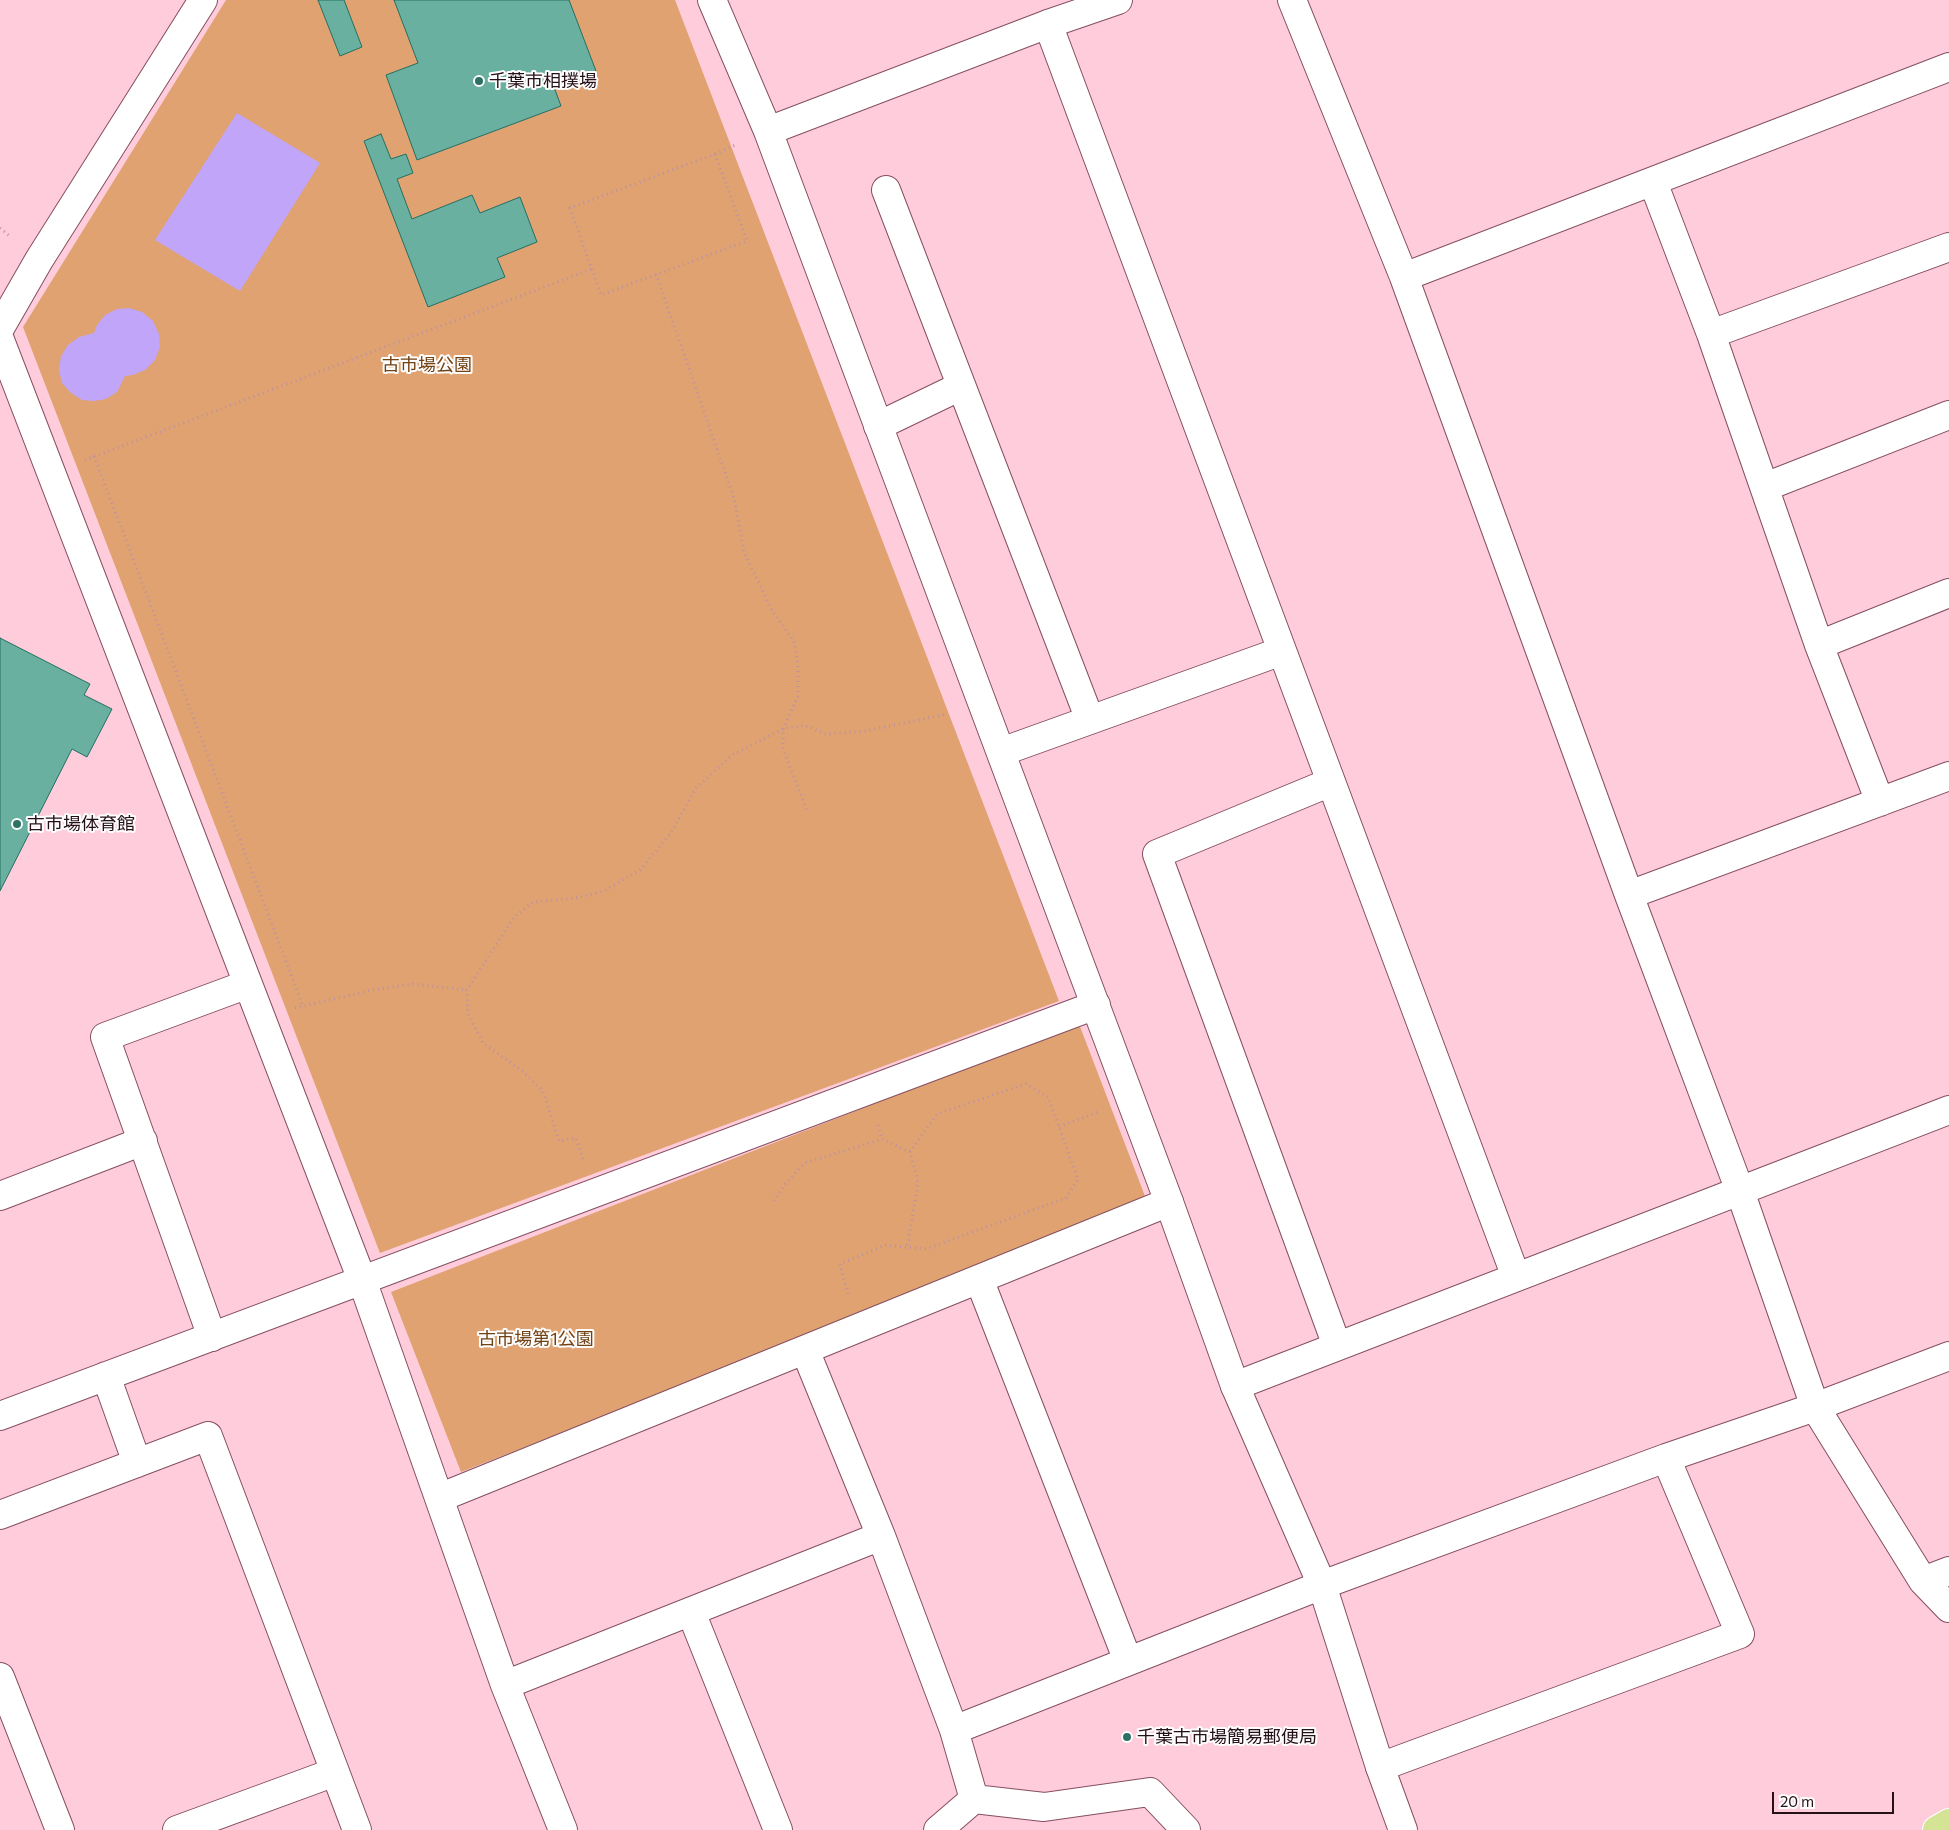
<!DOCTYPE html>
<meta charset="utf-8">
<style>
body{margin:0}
#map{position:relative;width:1949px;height:1830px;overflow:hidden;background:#ffccdb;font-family:Commissioner,sans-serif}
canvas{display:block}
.scale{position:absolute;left:1772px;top:1792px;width:122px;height:22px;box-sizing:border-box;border:2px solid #261017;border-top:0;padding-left:6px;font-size:15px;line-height:18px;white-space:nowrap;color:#261017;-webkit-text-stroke:4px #fdfdfd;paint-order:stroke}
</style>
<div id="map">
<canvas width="1949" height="1830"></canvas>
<div class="scale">20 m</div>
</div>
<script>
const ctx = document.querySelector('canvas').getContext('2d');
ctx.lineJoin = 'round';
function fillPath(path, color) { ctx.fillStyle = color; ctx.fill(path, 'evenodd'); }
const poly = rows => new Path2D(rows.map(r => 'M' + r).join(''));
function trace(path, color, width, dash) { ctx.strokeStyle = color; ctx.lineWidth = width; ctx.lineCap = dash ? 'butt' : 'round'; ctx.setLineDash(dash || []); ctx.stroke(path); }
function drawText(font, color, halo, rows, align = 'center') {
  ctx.font = font + ' Commissioner,"Noto Sans JP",sans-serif'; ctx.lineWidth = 4; ctx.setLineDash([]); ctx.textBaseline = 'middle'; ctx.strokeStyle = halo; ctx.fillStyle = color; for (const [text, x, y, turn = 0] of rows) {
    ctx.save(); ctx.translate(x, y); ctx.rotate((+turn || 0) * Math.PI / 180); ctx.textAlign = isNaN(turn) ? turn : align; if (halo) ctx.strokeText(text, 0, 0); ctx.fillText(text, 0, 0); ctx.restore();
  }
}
fillPath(poly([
 [226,0,675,0,1059,1001,380,1253,23,327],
 [1079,1024,1148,1204,461,1472,391,1292]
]), '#e0a271');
fillPath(poly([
 [237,113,320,163,240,291,155,240],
 [129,308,142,312,153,321,159,334,160,347,155,360,145,370,133,375,125,376,117,392,106,399,94,401,82,400,71,393,62,383,59,370,61,356,68,345,79,337,94,333,97,325,105,315,117,309]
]), '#c1a5f8');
const building = poly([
 [318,0,344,0,362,47,340,56,318,0],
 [394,0,569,0,596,71,554,87,561,106,417,160,386,75,418,63,394,0],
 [381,134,391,159,406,154,413,173,397,179,412,219,472,195,480,213,520,197,537,242,497,258,505,277,428,307,364,141,381,134],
 [0,638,90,684,84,695,112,709,87,757,72,749,0,891,0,638]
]);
fillPath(building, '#69b0a1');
trace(building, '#246f62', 1);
const minor = poly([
 [1292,0,1404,277,1629,895,1740,1191,1815,1407,1923,1581,1949,1608],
 [1048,24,1516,1277],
 [1653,182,1711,334,1819,645,1880,802],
 [886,190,1090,720],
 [1404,277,1949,67],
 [0,328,39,260,203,0],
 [1711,334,1949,247],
 [0,340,362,1280,505,1685,563,1830],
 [878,426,961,386],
 [1765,487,1949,415],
 [1819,645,1949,593],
 [1001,752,1282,651],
 [1331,782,1157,854,1337,1346],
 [1629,895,1949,776],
 [0,1196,143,1141],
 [979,1279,1128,1661],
 [212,1337,105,1037,248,984],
 [805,1350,881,1536,954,1730,974,1799],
 [106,1376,137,1463],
 [1235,1386,1949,1110],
 [0,1416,1096,1005],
 [439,1498,1169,1202],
 [0,1515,208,1436,357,1830],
 [1923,1581,1949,1571],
 [691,1612,778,1830],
 [0,1677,60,1830],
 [505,1685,881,1536],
 [954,1730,1322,1585,1666,1458,1815,1407,1949,1356],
 [1380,1767,1740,1634,1666,1458],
 [177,1830,335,1772],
 [938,1830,974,1799,1044,1807,1150,1792,1186,1830]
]);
const tertiary = poly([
 [712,0,768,131,1169,1202,1235,1386,1322,1585,1380,1767,1403,1830],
 [768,131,1048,24,1118,0]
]);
const primary = poly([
 [1937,1830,1949,1823]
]);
trace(minor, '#854f61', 30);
trace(tertiary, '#854f61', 30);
trace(primary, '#fff', 30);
trace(poly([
 [715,154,747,241,601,295,570,208,715,154],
 [715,154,735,145],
 [0,228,11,237],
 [656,274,734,498,744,552,773,612,794,641,798,664,798,696,783,729,783,749,808,813],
 [94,456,303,1006],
 [85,460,592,269],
 [295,1008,372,990,413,984,467,990],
 [878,1125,882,1139],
 [1059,1127,1098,1112],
 [583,1159,576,1138,559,1141,543,1091,521,1070,483,1043,468,1014,467,990,514,917,533,902,576,898,604,891,640,870,671,833,696,788,732,755,783,729,804,725,826,734,865,731,947,714],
 [774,1201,786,1183,805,1163,882,1139,910,1152,918,1183,907,1248],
 [848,1294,840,1264,885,1245,926,1249,1066,1198,1078,1179,1048,1097,1026,1084,937,1114,910,1152]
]), '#bc929f', 3, [1, 4]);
trace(minor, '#fff', 28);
trace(tertiary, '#fff', 28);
trace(primary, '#d4e394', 28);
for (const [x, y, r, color] of [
 [479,81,5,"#2d7165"],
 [17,824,5,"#2d7165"],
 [1127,1737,5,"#2d7165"]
]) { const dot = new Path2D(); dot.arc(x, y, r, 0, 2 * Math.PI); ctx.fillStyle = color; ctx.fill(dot); trace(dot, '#fdfdfd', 2); }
drawText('18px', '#261017', '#fdfdfd', [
 ["千葉市相撲場",489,81],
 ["古市場体育館",27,824],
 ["千葉古市場簡易郵便局",1137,1737]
], 'left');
drawText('18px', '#734214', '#fdfdfd', [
 ["古市場公園",427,365],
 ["古市場第1公園",536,1339]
]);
</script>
